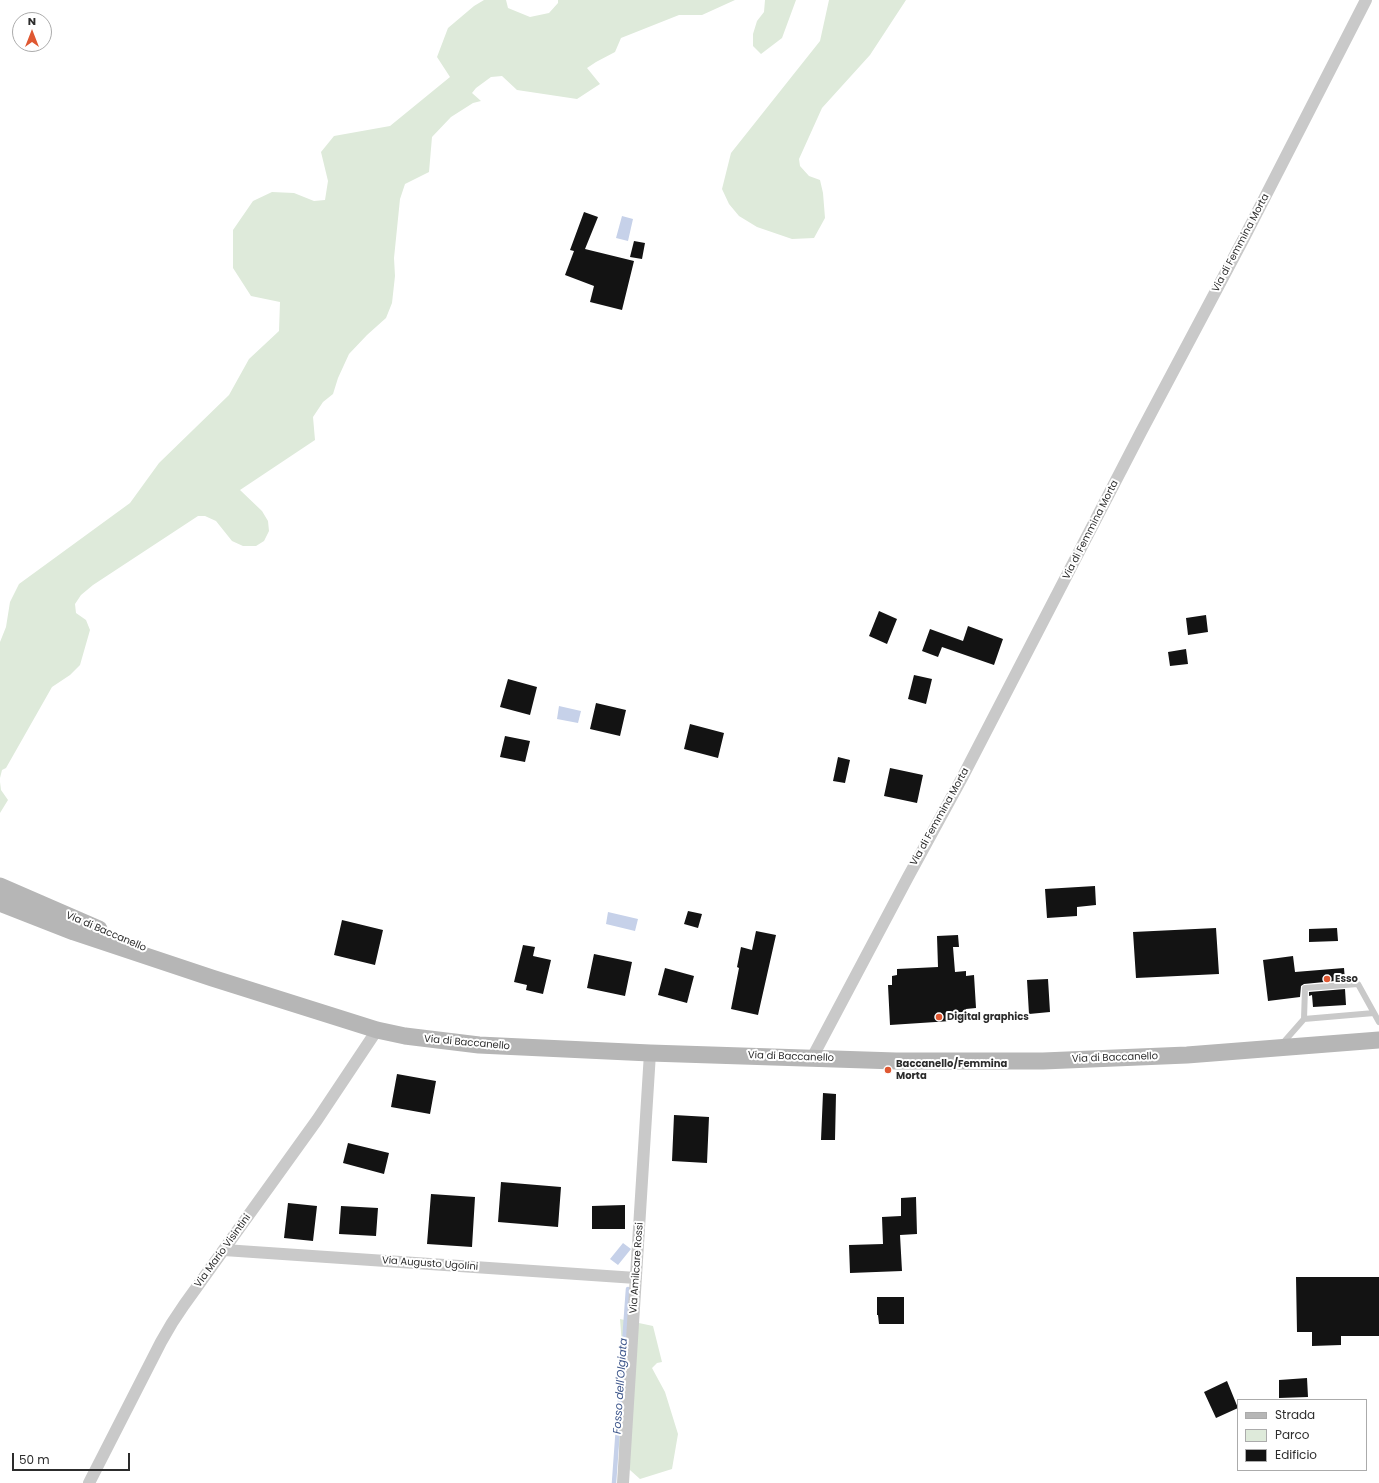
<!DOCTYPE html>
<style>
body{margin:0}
#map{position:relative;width:1379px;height:1483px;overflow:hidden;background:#fff;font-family:Poppins,sans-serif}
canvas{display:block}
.legend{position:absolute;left:1237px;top:1399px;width:130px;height:72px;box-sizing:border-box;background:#fff;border:1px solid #ababab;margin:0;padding:5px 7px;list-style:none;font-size:12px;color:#2c2c2c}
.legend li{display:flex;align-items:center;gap:8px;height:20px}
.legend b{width:20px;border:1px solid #ababab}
.north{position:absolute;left:12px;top:12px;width:40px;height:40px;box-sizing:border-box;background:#fff;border:1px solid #ababab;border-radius:50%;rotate:0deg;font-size:11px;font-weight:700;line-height:16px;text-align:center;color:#2c2c2c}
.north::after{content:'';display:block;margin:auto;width:14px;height:18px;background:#df5832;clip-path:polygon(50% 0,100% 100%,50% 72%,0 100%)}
.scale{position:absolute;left:12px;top:1453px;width:118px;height:18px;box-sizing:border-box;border:2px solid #2c2c2c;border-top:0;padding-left:5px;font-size:12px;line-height:14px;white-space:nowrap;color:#2c2c2c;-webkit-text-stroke:3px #fff;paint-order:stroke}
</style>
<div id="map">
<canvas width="1379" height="1483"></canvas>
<ul class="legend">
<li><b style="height:5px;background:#b6b6b6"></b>Strada</li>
<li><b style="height:11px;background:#deeada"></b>Parco</li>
<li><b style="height:11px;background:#131313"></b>Edificio</li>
</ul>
<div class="north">N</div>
<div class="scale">50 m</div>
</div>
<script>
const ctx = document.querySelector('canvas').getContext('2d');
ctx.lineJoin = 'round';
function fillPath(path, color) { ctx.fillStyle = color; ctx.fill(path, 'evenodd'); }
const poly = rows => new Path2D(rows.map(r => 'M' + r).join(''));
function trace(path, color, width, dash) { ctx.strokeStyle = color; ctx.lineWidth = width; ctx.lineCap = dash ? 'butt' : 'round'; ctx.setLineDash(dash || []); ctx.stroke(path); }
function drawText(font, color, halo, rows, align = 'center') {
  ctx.font = font + ' Poppins,sans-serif'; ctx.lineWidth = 4; ctx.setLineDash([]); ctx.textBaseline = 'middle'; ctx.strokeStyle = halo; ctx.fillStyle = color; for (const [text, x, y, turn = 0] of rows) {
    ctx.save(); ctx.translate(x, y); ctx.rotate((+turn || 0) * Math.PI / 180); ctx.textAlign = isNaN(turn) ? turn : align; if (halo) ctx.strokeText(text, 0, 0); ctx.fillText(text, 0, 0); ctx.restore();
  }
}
fillPath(poly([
 [484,0,506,0,508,8,530,17,549,13,558,3,558,0,735,0,702,15,679,15,621,38,615,52,596,62,587,68,600,84,577,99,517,90,502,76,491,77,476,88,472,93,481,101,473,103,451,117,432,137,429,172,405,184,400,199,394,258,395,276,392,303,386,318,367,335,349,354,338,378,333,394,323,402,313,417,315,440,240,490,262,511,268,521,269,531,264,541,256,546,243,546,232,541,216,521,205,516,198,516,93,585,81,595,75,604,76,613,86,620,90,630,80,665,70,675,52,687,6,768,2,770,0,778,0,642,6,627,10,602,19,584,130,503,159,463,229,395,249,359,279,331,280,302,251,296,233,268,233,230,253,201,272,192,294,193,314,201,325,200,328,181,321,152,334,136,390,126,450,77,437,57,448,28,474,6],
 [765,0,796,0,782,38,761,54,753,46,753,34,757,21,764,12],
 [829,0,906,0,870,55,822,108,799,159,800,166,809,176,820,180,823,193,825,218,814,238,792,239,757,227,739,216,729,204,722,189,731,153,820,41],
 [0,782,1,790,8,800,0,813],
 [620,1319,653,1326,662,1362,657,1363,652,1368,665,1392,678,1434,672,1469,640,1479,621,1462,617,1436,626,1398]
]), '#deeada');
fillPath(poly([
 [622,216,633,219,628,241,616,238],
 [559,706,581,711,578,723,557,719],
 [608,912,638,919,635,931,606,924],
 [623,1243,631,1249,618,1265,610,1259]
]), '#c6d1e9');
trace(poly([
 [614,1483,628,1289]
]), '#c6d1e9', 4.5);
fillPath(poly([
 [584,212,598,217,585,249,634,261,622,310,590,302,594,286,565,275,574,251,570,250],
 [634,241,645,243,642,259,630,257],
 [879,611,897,619,887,644,869,636],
 [1206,615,1208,632,1188,635,1186,618],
 [968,626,1003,639,994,665,942,647,938,657,922,651,930,629,963,641],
 [1186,649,1188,664,1170,666,1168,652],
 [914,675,932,679,926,704,908,699],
 [508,679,537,687,530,715,500,707],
 [596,703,626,710,620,736,590,729],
 [690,724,724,733,718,758,684,749],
 [505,736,530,741,525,762,500,757],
 [838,757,850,760,845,783,833,781],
 [890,768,923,775,917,803,884,796],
 [1095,886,1096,905,1077,907,1077,916,1047,918,1045,889],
 [688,911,702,914,698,928,684,924],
 [342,920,383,930,375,965,334,955],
 [1216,928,1219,974,1136,978,1133,932],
 [1337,928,1338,941,1309,942,1309,929],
 [756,931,776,935,758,1015,731,1009,739,968,737,967,741,947,752,950],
 [958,935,959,947,953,947,955,972,966,971,966,976,974,975,976,1008,966,1009,966,1020,890,1025,888,985,892,985,892,976,897,975,897,969,938,967,937,936],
 [523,945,535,947,533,956,551,960,543,994,526,990,527,985,514,982],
 [594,954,632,962,625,996,587,988],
 [1293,956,1295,972,1344,968,1345,980,1304,984,1301,986,1300,997,1268,1001,1263,960],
 [665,968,694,976,687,1003,658,995],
 [1048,979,1050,1012,1029,1014,1027,980],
 [1345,989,1346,1005,1313,1007,1312,995,1309,996,1309,992],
 [397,1074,436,1081,430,1114,391,1107],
 [823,1093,836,1094,835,1140,821,1140],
 [674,1115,709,1117,707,1163,672,1161],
 [348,1143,389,1153,384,1174,343,1163],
 [501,1182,561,1187,558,1227,498,1222],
 [431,1194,475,1197,472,1247,427,1244],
 [916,1197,917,1234,900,1235,902,1271,850,1273,849,1245,883,1244,882,1217,901,1216,901,1198],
 [288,1203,317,1206,313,1241,284,1238],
 [625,1205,625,1229,592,1229,592,1206],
 [341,1206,378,1208,376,1236,339,1234],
 [1296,1277,1379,1277,1379,1336,1341,1336,1341,1345,1312,1346,1312,1332,1297,1332],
 [877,1297,904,1297,904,1324,879,1324,878,1315,877,1315],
 [1307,1378,1308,1397,1279,1398,1279,1380],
 [1227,1381,1238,1408,1216,1418,1204,1392]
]), '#131313');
trace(poly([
 [1304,1019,1374,1013],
 [1282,1044,1304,1019,1305,988,1358,984,1379,1022]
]), '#c9c9c9', 6);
trace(poly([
 [812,1058,908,877,962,778,1141,432,1244,238,1366,0],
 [224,1250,636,1278],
 [89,1483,161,1342,172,1323,184,1305,317,1120,377,1030],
 [623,1483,650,1053]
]), '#c9c9c9', 12);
trace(poly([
 [0,886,99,929],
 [0,903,74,932,212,978,377,1030,405,1036,479,1045,650,1053,896,1061,1043,1061,1187,1055,1379,1040]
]), '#b6b6b6', 17);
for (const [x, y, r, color] of [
 [1327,979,4,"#df5832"],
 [939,1017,4,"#df5832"],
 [888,1070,4,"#df5832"]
]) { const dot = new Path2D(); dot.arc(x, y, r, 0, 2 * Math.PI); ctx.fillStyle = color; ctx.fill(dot); trace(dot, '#fff', 1.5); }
drawText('10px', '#2c2c2c', '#fff', [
 ["Via di Femmina Morta",1241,243,-62],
 ["Via di Femmina Morta",1091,530,-63],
 ["Via di Femmina Morta",940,817,-61],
 ["Via di Baccanello",106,932,23],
 ["Via di Baccanello",467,1043,5],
 ["Via di Baccanello",791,1057,2],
 ["Via di Baccanello",1115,1058,-2],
 ["Via Mario Visintini",223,1251,-54],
 ["Via Augusto Ugolini",430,1264,4],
 ["Via Amilcare Rossi",637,1268,-86]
]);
drawText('bold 10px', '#2c2c2c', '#fff', [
 ["Esso",1335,979],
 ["Digital graphics",947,1017],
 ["Baccanello/Femmina",896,1064],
 ["Morta",896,1076]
], 'left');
drawText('italic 11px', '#3d568b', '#fff', [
 ["Fosso dell'Olgiata",621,1386,-86]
]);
</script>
